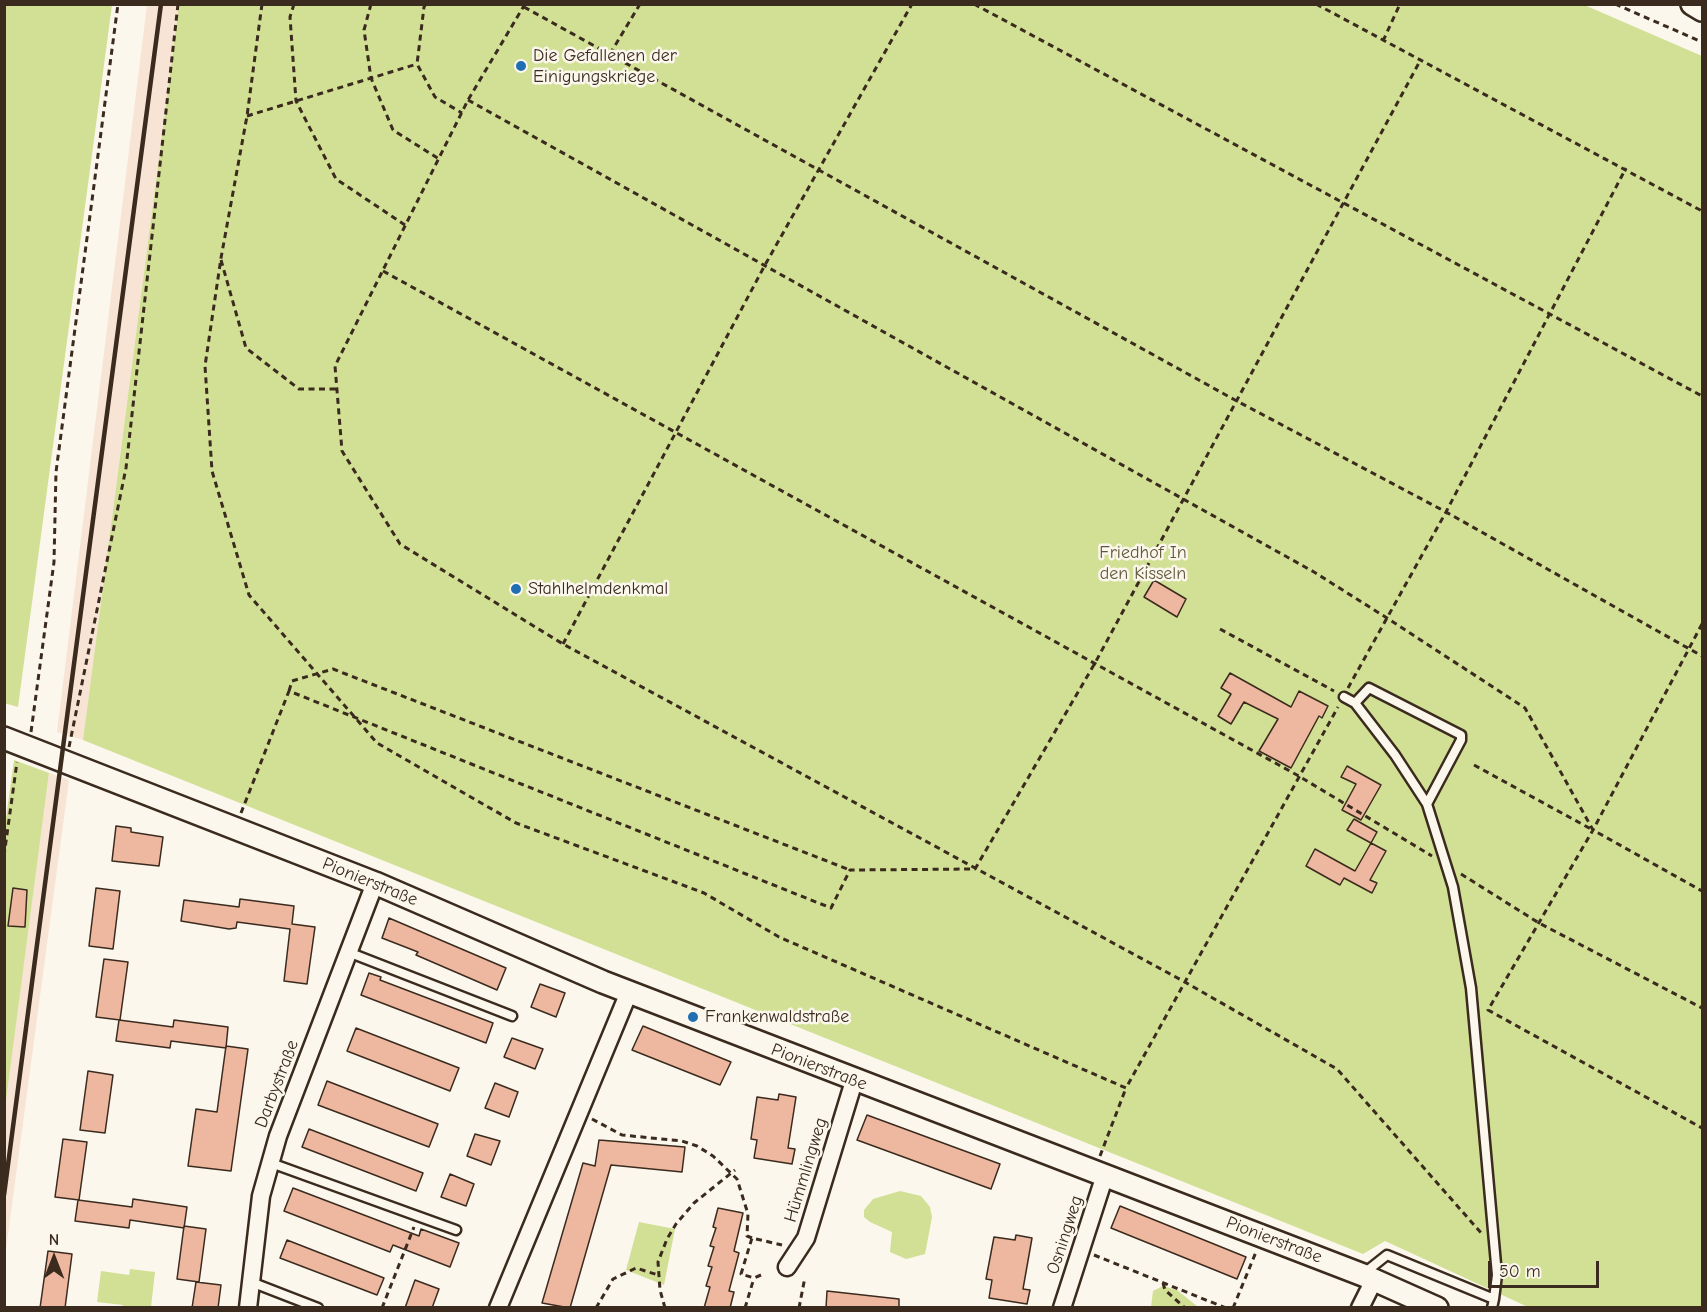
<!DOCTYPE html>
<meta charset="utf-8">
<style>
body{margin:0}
#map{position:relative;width:1707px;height:1312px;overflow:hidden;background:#fbf7ec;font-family:"Comic Neue",sans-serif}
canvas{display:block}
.frame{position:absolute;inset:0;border:6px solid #3b2a1e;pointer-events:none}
.north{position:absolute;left:24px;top:1228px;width:60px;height:60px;-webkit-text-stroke:4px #fbf7ec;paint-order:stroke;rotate:0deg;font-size:16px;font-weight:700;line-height:24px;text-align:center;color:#3b2a1e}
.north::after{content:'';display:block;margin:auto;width:21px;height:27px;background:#3b2a1e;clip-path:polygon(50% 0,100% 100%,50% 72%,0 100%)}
.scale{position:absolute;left:1488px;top:1261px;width:111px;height:27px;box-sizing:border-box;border:3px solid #3b2a1e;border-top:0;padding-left:8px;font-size:18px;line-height:21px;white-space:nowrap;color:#3b2a1e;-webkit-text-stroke:4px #fbf7ec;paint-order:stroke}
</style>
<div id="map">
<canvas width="1707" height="1312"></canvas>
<div class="frame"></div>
<div class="north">N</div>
<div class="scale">50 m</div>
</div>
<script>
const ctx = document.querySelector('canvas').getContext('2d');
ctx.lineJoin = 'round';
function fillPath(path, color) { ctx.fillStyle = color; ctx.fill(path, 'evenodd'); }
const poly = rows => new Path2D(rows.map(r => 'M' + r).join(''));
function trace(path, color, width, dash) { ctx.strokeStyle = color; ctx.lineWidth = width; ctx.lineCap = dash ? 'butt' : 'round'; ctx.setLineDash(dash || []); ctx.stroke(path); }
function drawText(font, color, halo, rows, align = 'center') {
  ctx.font = font + ' "Comic Neue",sans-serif'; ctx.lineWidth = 5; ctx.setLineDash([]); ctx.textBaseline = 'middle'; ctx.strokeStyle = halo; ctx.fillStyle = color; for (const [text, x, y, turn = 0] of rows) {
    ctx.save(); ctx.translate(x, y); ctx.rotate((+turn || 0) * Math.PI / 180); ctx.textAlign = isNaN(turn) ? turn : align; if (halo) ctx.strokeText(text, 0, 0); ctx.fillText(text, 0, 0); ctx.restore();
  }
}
fillPath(poly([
 [147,5,179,5,83,740,57,732],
 [49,773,69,780,5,1257,5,1105]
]), '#f7e4d5');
fillPath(poly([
 [5,4,112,5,18,707,4,703],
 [1582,4,1702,56,1702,1307,1528,1307,1385,1241,1363,1254,83,740,179,5],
 [14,760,49,773,5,1108,4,833],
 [900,1191,921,1196,930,1207,932,1217,925,1254,906,1259,890,1252,892,1232,870,1222,864,1217,864,1210,873,1199],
 [639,1222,675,1229,664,1285,626,1270],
 [130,1269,155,1272,151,1307,123,1307,123,1305,97,1302,101,1271,129,1275],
 [1163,1286,1177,1290,1198,1307,1151,1307,1153,1291]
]), '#d1e094');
const building = poly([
 [1154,580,1186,599,1177,617,1144,597,1154,580],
 [1230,673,1291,707,1299,691,1328,706,1322,718,1319,716,1291,768,1259,751,1278,719,1244,702,1231,724,1218,716,1231,694,1221,688,1230,673],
 [1347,766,1381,785,1361,820,1342,810,1356,784,1341,777,1347,766],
 [1354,819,1377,832,1371,843,1347,830,1354,819],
 [116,826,131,828,131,832,163,837,159,866,112,861,116,826],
 [1371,843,1386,851,1370,880,1377,883,1372,893,1344,878,1340,885,1306,866,1315,849,1355,871,1371,843],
 [13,888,27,890,25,927,8,926,13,888],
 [96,888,120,891,113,949,89,946,96,888],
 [240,899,294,906,292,924,315,927,307,984,284,981,290,929,237,922,236,928,229,929,181,921,184,900,239,907,240,899],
 [389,918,506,968,497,990,416,955,418,952,382,938,389,918],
 [104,959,128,962,120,1020,96,1017,104,959],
 [369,973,381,977,380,980,493,1023,486,1043,361,995,369,973],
 [540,984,565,993,556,1017,531,1007,540,984],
 [119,1020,173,1027,174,1020,228,1027,226,1048,171,1041,170,1048,116,1041,119,1020],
 [643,1026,731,1062,720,1085,632,1050,643,1026],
 [356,1028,459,1068,450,1091,347,1051,356,1028],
 [512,1038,543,1049,535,1069,504,1057,512,1038],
 [226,1046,248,1049,231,1171,188,1166,196,1109,217,1112,226,1046],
 [88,1071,113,1075,105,1133,80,1130,88,1071],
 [327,1081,438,1124,429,1147,318,1105,327,1081],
 [495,1083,518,1092,509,1117,485,1108,495,1083],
 [779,1094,796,1097,788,1148,795,1149,792,1164,754,1158,757,1140,751,1139,757,1097,778,1100,779,1094],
 [867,1115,1000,1164,991,1189,857,1140,867,1115],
 [309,1129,423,1173,416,1191,302,1147,309,1129],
 [475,1134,500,1141,491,1165,467,1156,475,1134],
 [63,1139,87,1142,79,1200,55,1197,63,1139],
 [599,1140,685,1147,682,1172,611,1165,570,1308,542,1303,583,1163,595,1166,599,1140],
 [450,1174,474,1184,466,1206,441,1197,450,1174],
 [293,1188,419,1236,421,1229,459,1243,450,1267,393,1245,390,1252,284,1211,293,1188],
 [133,1199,187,1207,184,1228,130,1220,129,1228,75,1221,78,1200,132,1207,133,1199],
 [1120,1206,1246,1257,1237,1279,1111,1228,1120,1206],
 [718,1208,743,1213,734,1251,739,1253,729,1291,734,1292,730,1308,704,1308,710,1287,706,1286,712,1267,708,1266,714,1247,710,1246,716,1228,713,1227,718,1208],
 [184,1226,206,1229,199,1282,177,1279,184,1226],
 [1016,1235,1032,1238,1023,1289,1030,1290,1027,1304,989,1298,992,1280,986,1279,994,1237,1015,1240,1016,1235],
 [287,1240,384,1278,377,1295,280,1258,287,1240],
 [48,1251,72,1254,65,1308,40,1308,48,1251],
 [415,1280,439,1289,432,1308,405,1308,415,1280],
 [196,1282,221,1285,218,1308,192,1308,196,1282],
 [827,1291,899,1299,899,1308,826,1308,827,1291]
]);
fillPath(building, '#edb89f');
trace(building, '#3b2a1e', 1.5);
const service = poly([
 [1344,697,1355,703,1395,755,1427,804,1453,887,1471,988,1497,1275,1494,1299],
 [1355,703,1369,688,1461,735,1461,740,1427,804],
 [348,952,512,1016],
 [271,1163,456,1230],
 [1363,1274,1387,1255,1494,1299,1492,1308],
 [251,1282,318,1308]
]);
const minor = poly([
 [787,1267,806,1238,854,1081],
 [248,1308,261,1196,278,1136,375,883],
 [498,1308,629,992],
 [1062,1308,1105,1175],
 [1360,1308,1374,1280]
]);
const tertiary = poly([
 [1692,4,1702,10],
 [4,738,375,883,603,982,1363,1275,1437,1308]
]);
trace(service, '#3b2a1e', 13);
trace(minor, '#3b2a1e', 21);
trace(tertiary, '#3b2a1e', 26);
trace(poly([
 [262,4,247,116,221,258,205,366,212,471,249,595,377,743,516,823,704,893,779,937,1126,1088,1338,707],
 [294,4,290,17,296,101,336,179,405,225],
 [371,4,364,30,371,78,393,130,439,159],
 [426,4,424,7,417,64,435,97,462,113],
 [525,4,468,100,335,366,342,451,400,544,563,644,1183,981,1337,1069,1482,1234],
 [974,4,1702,396],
 [1316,4,1702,211],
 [1615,4,1702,42],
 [524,7,1235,400,1446,512,1702,656],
 [1383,41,1400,4],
 [610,54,640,4],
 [468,100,1314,572,1387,618,1525,708,1593,830,1702,891],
 [247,116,417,64],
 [221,260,246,348,299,389,337,389],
 [383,271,1297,775,1432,856],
 [1702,624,1593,830,1488,1010,1702,1128],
 [1220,629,1334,691],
 [563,644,765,265,912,4],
 [1348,688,1446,512,1626,168],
 [289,691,292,681,333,669,850,870],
 [31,732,54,562,56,472,118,4],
 [69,747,126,468,178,4],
 [1474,765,1591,829],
 [241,813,289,691,831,908,850,870,975,869,1095,663,1420,61],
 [4,856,17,762],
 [1461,874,1539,923,1702,1008],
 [592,1119,622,1135,682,1141,697,1146,713,1156,737,1179,748,1214,747,1236,752,1238],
 [1100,1156,1126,1088],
 [1094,1255,1226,1308],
 [761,1275,754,1278,741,1274,752,1238,782,1245],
 [1163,1283,1165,1290,1185,1308],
 [382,1308,414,1227],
 [596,1308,613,1279,636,1268,658,1275],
 [665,1308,660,1290,658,1262,667,1239,676,1224,694,1203,735,1170],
 [745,1308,754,1278],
 [799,1308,805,1277],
 [1233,1308,1256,1252]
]), '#3b2a1e', 3, [6, 4.5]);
trace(service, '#fbf7ec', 8);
trace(minor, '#fbf7ec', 16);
trace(tertiary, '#fbf7ec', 21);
trace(poly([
 [4,1195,161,4]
]), '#3b2a1e', 4.5);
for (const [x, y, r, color] of [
 [521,66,6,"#1f6fb2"],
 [516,589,6,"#1f6fb2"],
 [693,1017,6,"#1f6fb2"]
]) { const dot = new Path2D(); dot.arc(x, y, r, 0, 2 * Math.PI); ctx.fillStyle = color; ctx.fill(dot); trace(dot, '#fbf7ec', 2); }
drawText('18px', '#3b2a1e', '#fbf7ec', [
 ["Die Gefallenen der",533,56],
 ["Einigungskriege",533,77],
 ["Stahlhelmdenkmal",528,589],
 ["Frankenwaldstraße",705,1017]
], 'left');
drawText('18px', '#60583c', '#fbf7ec', [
 ["Friedhof In",1143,553],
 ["den Kisseln",1143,574]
]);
drawText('18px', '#3b2a1e', '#fbf7ec', [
 ["Pionierstraße",370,882,22],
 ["Pionierstraße",819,1067,21],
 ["Darbystraße",277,1084,-69],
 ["Hümmlingweg",806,1170,-73],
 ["Osningweg",1065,1235,-72],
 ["Pionierstraße",1274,1240,21]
]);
</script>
